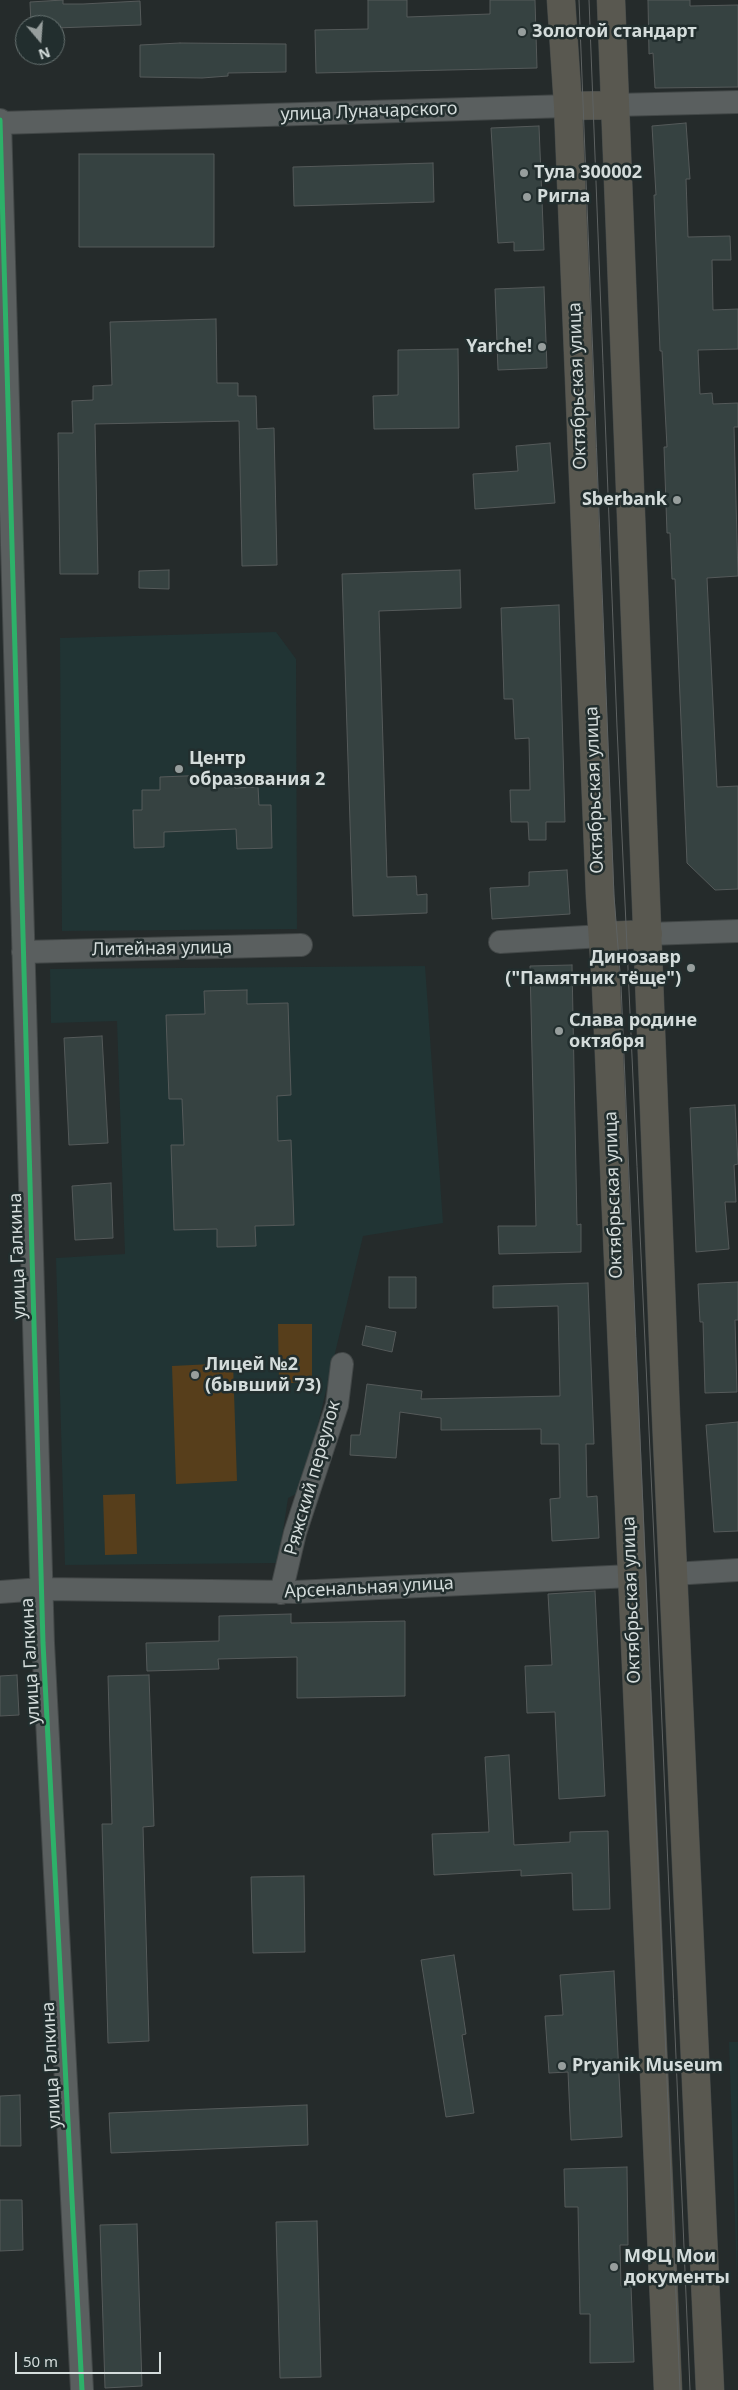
<!DOCTYPE html>
<meta charset="utf-8">
<style>
body{margin:0}
#map{position:relative;width:738px;height:2390px;overflow:hidden;background:#252b2b;font-family:"Noto Sans",sans-serif}
canvas{display:block}
.north{position:absolute;left:15px;top:15px;width:50px;height:50px;box-sizing:border-box;background:#222e2e;border:1px solid #697473;border-radius:50%;rotate:162deg;font-size:14px;font-weight:700;line-height:20px;text-align:center;color:#d4dcdb}
.north::after{content:'';display:block;margin:auto;width:18px;height:22px;background:#979e9d;clip-path:polygon(50% 0,100% 100%,50% 72%,0 100%)}
.scale{position:absolute;left:15px;top:2352px;width:146px;height:22px;box-sizing:border-box;border:2px solid #d4dcdb;border-top:0;padding-left:6px;font-size:15px;line-height:18px;white-space:nowrap;color:#d4dcdb;-webkit-text-stroke:4px #222e2e;paint-order:stroke}
</style>
<div id="map">
<canvas width="738" height="2390"></canvas>
<div class="north">N</div>
<div class="scale">50 m</div>
</div>
<script>
const ctx = document.querySelector('canvas').getContext('2d');
ctx.lineJoin = 'round';
function fillPath(path, color) { ctx.fillStyle = color; ctx.fill(path, 'evenodd'); }
const poly = rows => new Path2D(rows.map(r => 'M' + r).join(''));
function trace(path, color, width, dash) { ctx.strokeStyle = color; ctx.lineWidth = width; ctx.lineCap = dash ? 'butt' : 'round'; ctx.setLineDash(dash || []); ctx.stroke(path); }
function drawText(font, color, halo, rows, align = 'center') {
  ctx.font = font + ' "Noto Sans",sans-serif'; ctx.lineWidth = 5; ctx.setLineDash([]); ctx.textBaseline = 'middle'; ctx.strokeStyle = halo; ctx.fillStyle = color; for (const [text, x, y, turn = 0] of rows) {
    ctx.save(); ctx.translate(x, y); ctx.rotate((+turn || 0) * Math.PI / 180); ctx.textAlign = isNaN(turn) ? turn : align; if (halo) ctx.strokeText(text, 0, 0); ctx.fillText(text, 0, 0); ctx.restore();
  }
}
fillPath(poly([
 [276,632,296,659,297,929,62,931,60,638],
 [425,966,443,1223,363,1236,302,1491,288,1498,278,1563,65,1565,56,1258,125,1254,117,1021,51,1023,50,969],
 [729,2042,738,2042,737,2280]
]), '#213434');
fillPath(poly([
 [278,1324,312,1324,312,1383,279,1383],
 [233,1363,237,1481,176,1484,172,1366],
 [135,1494,137,1554,105,1555,103,1495]
]), '#573e1b');
const building = poly([
 [63,0,63,4,83,4,140,1,141,25,55,28,55,25,31,25,30,2,63,0],
 [368,0,407,0,407,17,490,14,490,0,535,0,537,68,316,73,315,30,368,29,368,0],
 [648,0,690,0,690,6,738,5,738,87,655,88,653,53,649,54,648,0],
 [180,43,286,44,286,72,228,73,228,76,202,78,140,77,140,45,180,43],
 [686,123,690,179,686,179,688,237,730,236,731,260,712,260,713,310,738,309,738,349,698,350,700,394,712,393,713,404,738,403,738,427,734,427,738,576,707,578,717,787,738,786,738,889,715,890,687,863,675,579,672,579,670,533,667,533,664,447,667,447,662,351,660,351,654,195,656,195,652,126,686,123],
 [539,126,544,250,514,251,514,242,498,243,491,128,539,126],
 [79,154,214,154,214,247,79,247,79,154],
 [433,163,434,202,294,206,293,167,433,163],
 [544,287,547,368,498,370,495,289,544,287],
 [216,319,217,383,238,383,238,396,256,396,257,429,274,428,277,565,242,566,239,421,95,424,98,574,60,574,58,433,73,433,72,401,93,400,93,386,112,385,110,322,216,319],
 [458,349,459,428,374,429,373,396,398,395,398,350,458,349],
 [550,443,555,503,475,509,473,474,518,471,516,446,550,443],
 [169,570,169,589,139,588,139,571,169,570],
 [460,570,461,608,379,611,387,877,416,876,417,895,427,894,427,913,353,916,342,574,460,570],
 [559,605,565,822,546,822,546,840,529,840,528,822,511,822,510,790,530,790,529,738,515,739,513,699,504,699,501,608,559,605],
 [235,774,235,788,258,787,259,805,271,805,272,848,237,849,236,829,164,832,164,847,134,848,133,810,142,810,142,790,160,790,160,777,235,774],
 [567,870,570,914,492,919,490,888,529,886,529,872,567,870],
 [572,965,577,1225,581,1224,581,1252,499,1254,498,1226,536,1226,530,966,572,965],
 [247,990,247,1004,288,1003,291,1095,277,1096,278,1141,291,1140,294,1225,255,1226,256,1246,217,1247,217,1229,174,1230,171,1145,184,1145,182,1099,169,1099,166,1015,205,1014,204,991,247,990],
 [102,1036,108,1143,69,1145,64,1038,102,1036],
 [735,1105,738,1164,734,1165,736,1202,725,1202,729,1249,696,1252,690,1108,735,1105],
 [111,1183,113,1238,75,1240,72,1186,111,1183],
 [389,1277,416,1277,416,1308,389,1308,389,1277],
 [738,1282,738,1320,735,1320,737,1392,705,1393,703,1322,700,1322,698,1284,738,1282],
 [588,1283,594,1444,586,1444,587,1497,597,1496,599,1538,552,1541,550,1499,560,1498,559,1444,541,1444,541,1429,441,1430,441,1418,400,1412,396,1458,350,1455,351,1435,360,1435,367,1384,422,1391,421,1399,560,1396,558,1306,493,1308,493,1286,588,1283],
 [366,1326,396,1332,392,1352,362,1345,366,1326],
 [738,1422,738,1531,714,1532,706,1425,738,1422],
 [595,1591,605,1796,559,1799,555,1712,527,1713,525,1666,552,1665,548,1594,595,1591],
 [291,1614,291,1623,405,1621,405,1696,297,1698,297,1657,218,1659,219,1669,147,1671,146,1643,219,1641,219,1616,291,1614],
 [17,1675,19,1715,0,1716,0,1676,17,1675],
 [149,1675,154,1826,143,1827,149,2041,108,2043,102,1824,112,1824,108,1676,149,1675],
 [509,1755,514,1845,570,1842,570,1832,608,1831,610,1909,573,1910,572,1873,521,1876,521,1870,434,1875,432,1834,489,1832,485,1757,509,1755],
 [304,1876,305,1952,253,1953,251,1877,304,1876],
 [454,1955,466,2034,462,2035,474,2113,446,2117,421,1960,454,1955],
 [614,1971,622,2137,571,2140,568,2072,549,2073,545,2016,563,2015,560,1975,614,1971],
 [20,2095,21,2146,0,2146,0,2096,20,2095],
 [307,2105,308,2145,111,2153,109,2113,307,2105],
 [627,2167,628,2245,620,2245,621,2286,631,2286,634,2362,590,2363,590,2314,580,2314,578,2207,565,2207,564,2169,627,2167],
 [0,2200,22,2200,23,2250,0,2251,0,2200],
 [317,2221,321,2377,280,2378,276,2222,317,2221],
 [137,2224,142,2386,105,2388,100,2225,137,2224]
]);
fillPath(building, '#364241');
trace(building, '#555a5a', 1);
const minor = poly([
 [615,105,738,102],
 [0,120,43,1643,82,2390],
 [0,123,568,106],
 [648,934,738,931],
 [500,942,603,936],
 [23,952,301,945],
 [673,1574,738,1570],
 [0,1592,41,1589,295,1592,631,1576],
 [281,1593,295,1533,337,1405,342,1364]
]);
const major = poly([
 [561,0,568,106,600,896,606,986,668,2390],
 [611,0,666,1416,710,2390],
 [568,106,615,105],
 [603,936,648,934]
]);
trace(minor, '#424747', 24);
trace(major, '#424747', 29);
trace(minor, '#5a5f5f', 22);
trace(major, '#595850', 28);
trace(poly([
 [579,0,614,896,621,985,680,2390],
 [589,0,617,727,657,1606,690,2390]
]), '#5e6262', 1);
trace(poly([
 [0,120,43,1643,82,2390]
]), '#2db169', 5);
for (const [x, y, r, color] of [
 [522,32,5,"#979e9d"],
 [524,173,5,"#979e9d"],
 [527,197,5,"#979e9d"],
 [542,347,5,"#979e9d"],
 [677,500,5,"#979e9d"],
 [179,769,5,"#979e9d"],
 [691,968,5,"#979e9d"],
 [559,1031,5,"#979e9d"],
 [195,1375,5,"#979e9d"],
 [562,2066,5,"#979e9d"],
 [614,2267,5,"#979e9d"]
]) { const dot = new Path2D(); dot.arc(x, y, r, 0, 2 * Math.PI); ctx.fillStyle = color; ctx.fill(dot); trace(dot, '#222e2e', 2); }
drawText('bold 18px', '#d4dcdb', '#222e2e', [
 ["Золотой стандарт",532,32],
 ["Тула 300002",534,173],
 ["Ригла",537,197],
 ["Yarche!",532,347,"right"],
 ["Sberbank",667,500,"right"],
 ["Центр",189,759],
 ["образования 2",189,780],
 ["Динозавр",681,958,"right"],
 ["(\"Памятник тёще\")",681,979,"right"],
 ["Слава родине",569,1021],
 ["октября",569,1042],
 ["Лицей №2",205,1365],
 ["(бывший 73)",205,1386],
 ["Pryanik Museum",572,2066],
 ["МФЦ Мои",624,2257],
 ["документы",624,2278]
], 'left');
drawText('18px', '#d4dcdb', '#222e2e', [
 ["улица Луначарского",369,112,-2],
 ["Октябрьская улица",578,386,-92],
 ["Октябрьская улица",595,790,-92],
 ["Литейная улица",162,949,-1],
 ["Октябрьская улица",614,1195,-92],
 ["улица Галкина",18,1256,-92],
 ["Ряжский переулок",313,1478,-74],
 ["Арсенальная улица",369,1588,-3],
 ["Октябрьская улица",632,1600,-92],
 ["улица Галкина",31,1661,-93],
 ["улица Галкина",52,2065,-93]
]);
</script>
